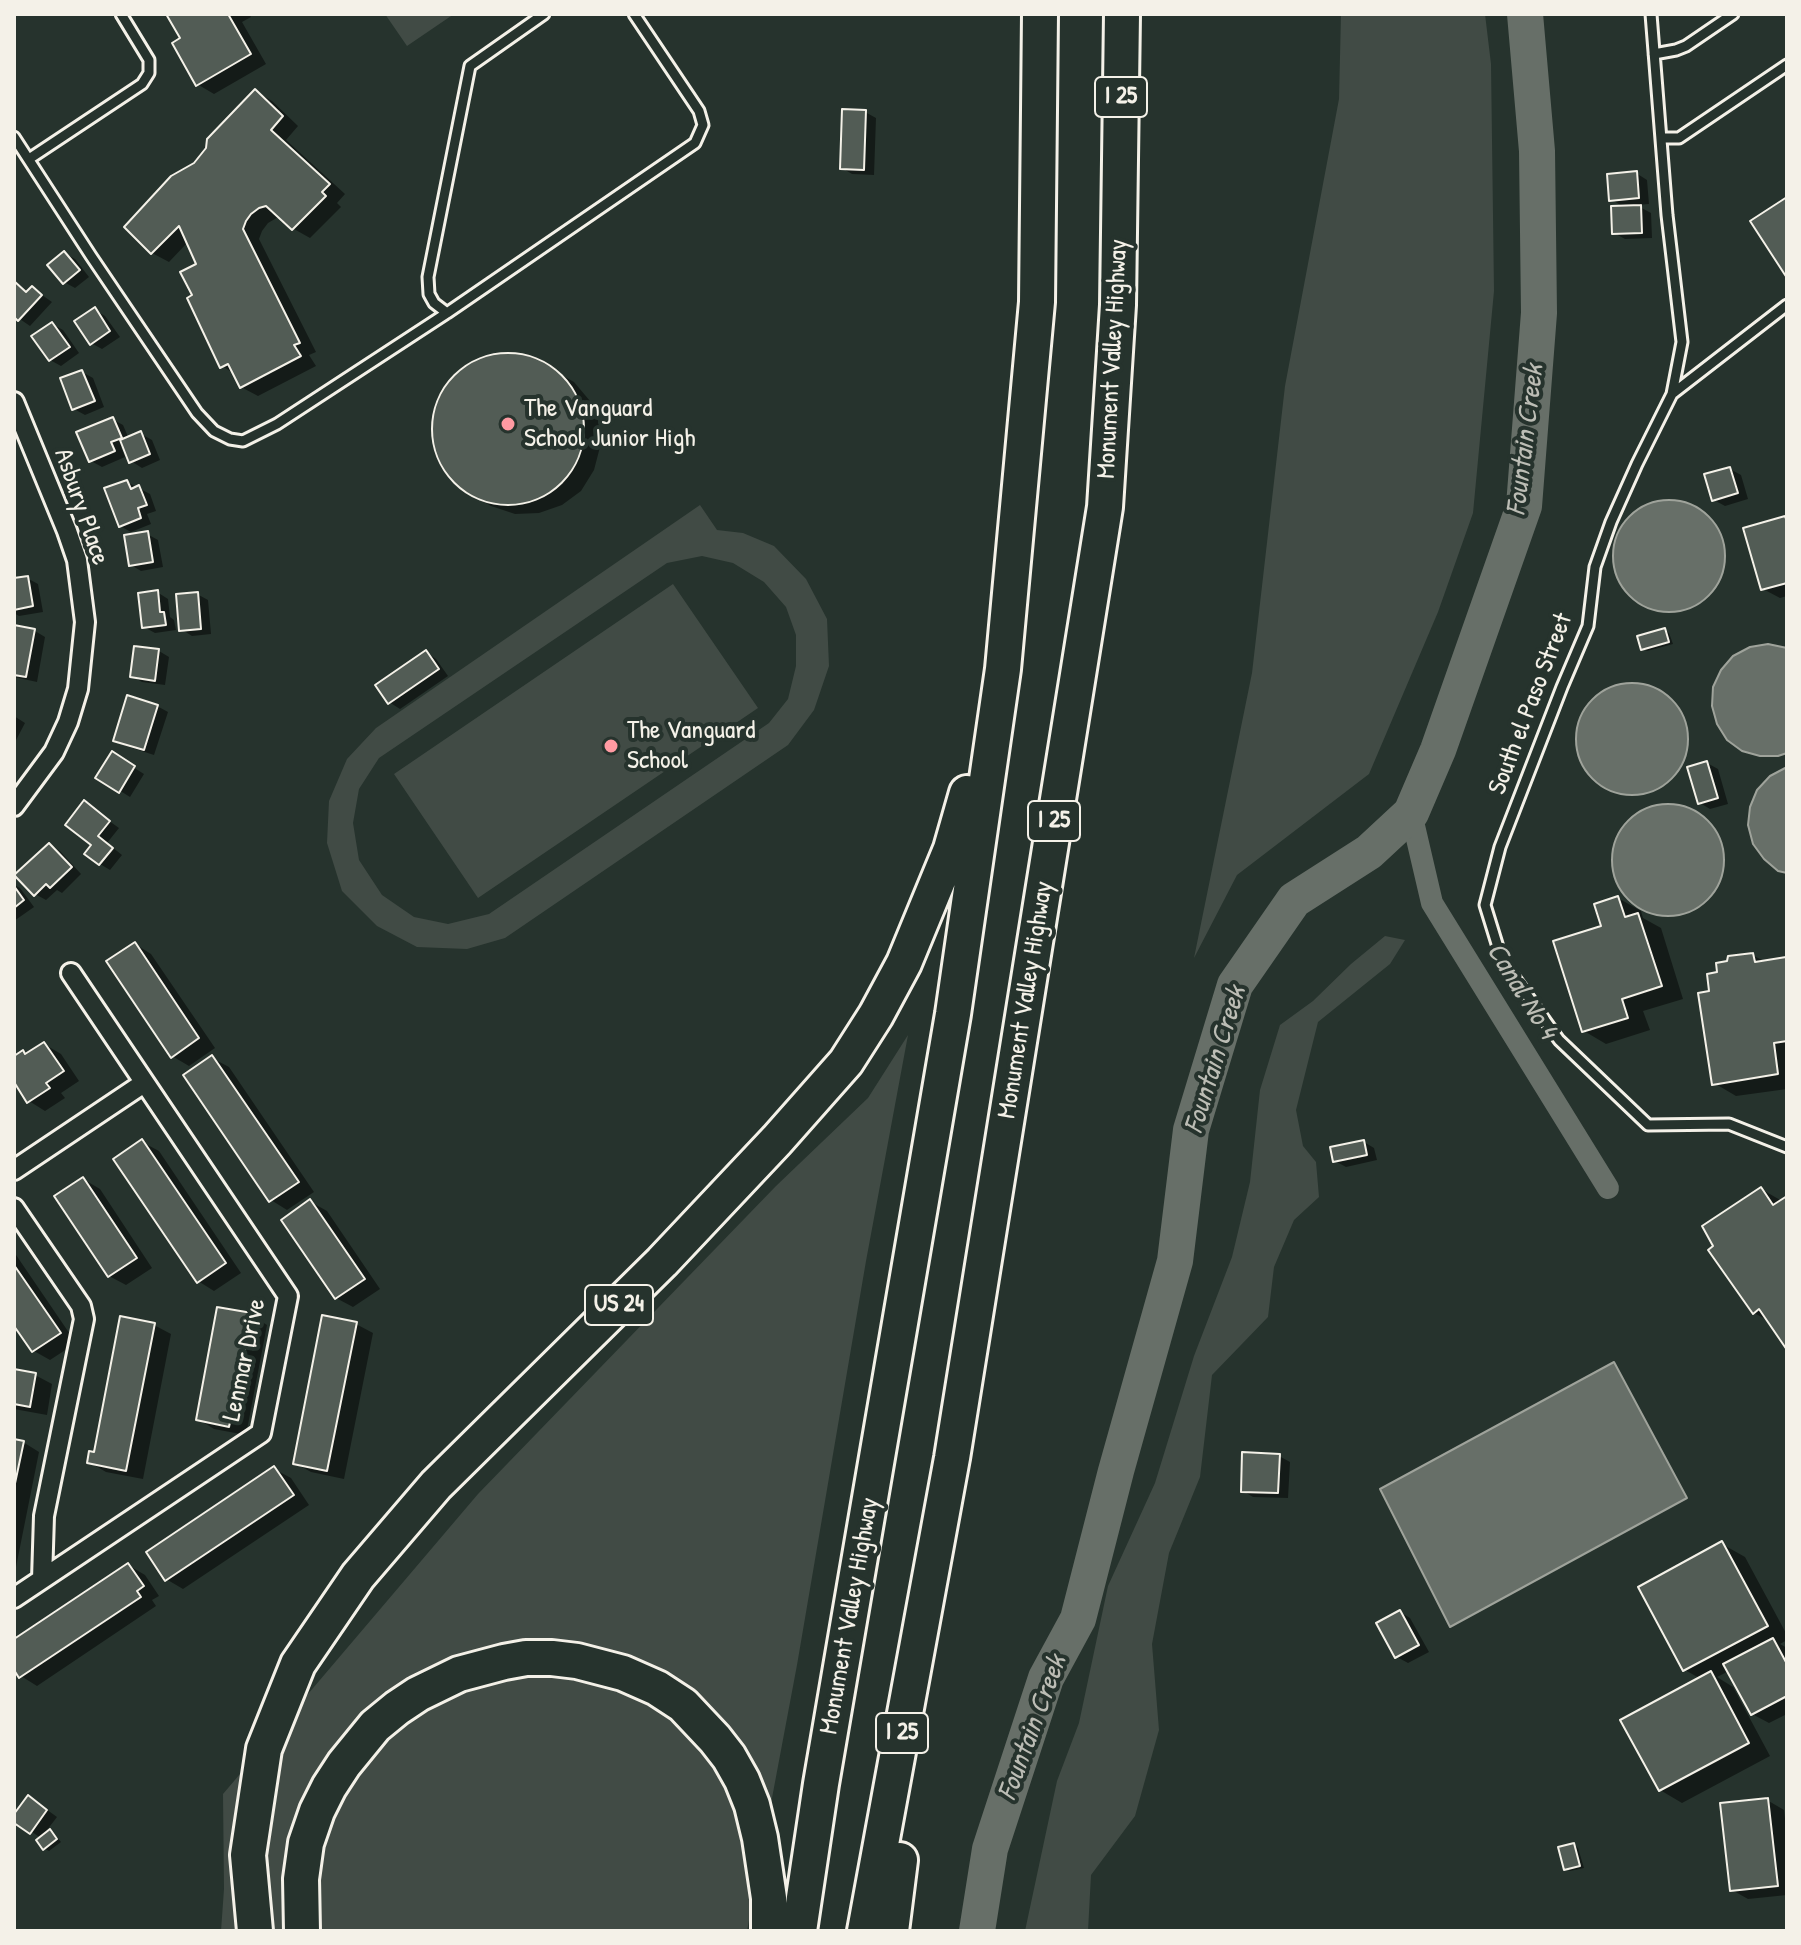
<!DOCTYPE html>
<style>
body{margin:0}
#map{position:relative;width:1801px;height:1945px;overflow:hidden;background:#26332d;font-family:"Patrick Hand",sans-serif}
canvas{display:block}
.frame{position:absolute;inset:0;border:16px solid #f4f1e8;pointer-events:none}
</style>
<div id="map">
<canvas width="1801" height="1945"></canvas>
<div class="frame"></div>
</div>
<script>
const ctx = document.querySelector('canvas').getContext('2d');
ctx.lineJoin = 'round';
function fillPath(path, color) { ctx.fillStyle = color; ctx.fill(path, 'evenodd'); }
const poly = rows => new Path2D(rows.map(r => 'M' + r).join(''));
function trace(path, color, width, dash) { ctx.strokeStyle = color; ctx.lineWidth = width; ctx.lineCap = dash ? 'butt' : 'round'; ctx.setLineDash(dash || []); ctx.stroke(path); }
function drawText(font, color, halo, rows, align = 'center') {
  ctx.font = font + ' "Patrick Hand",sans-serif'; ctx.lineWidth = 8; ctx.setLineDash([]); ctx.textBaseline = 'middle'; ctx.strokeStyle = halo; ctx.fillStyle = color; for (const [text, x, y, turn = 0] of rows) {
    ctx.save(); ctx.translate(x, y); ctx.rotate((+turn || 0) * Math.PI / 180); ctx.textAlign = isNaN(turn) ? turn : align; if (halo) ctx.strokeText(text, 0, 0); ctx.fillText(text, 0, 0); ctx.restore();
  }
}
fillPath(poly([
 [385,14,454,14,407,46],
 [1341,14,1485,14,1491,64,1494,291,1473,513,1438,612,1369,774,1237,875,1194,958,1252,673,1285,386,1339,99],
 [700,505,717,530,743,533,774,546,806,579,827,619,829,666,814,710,788,745,505,938,467,949,417,947,377,926,342,891,327,843,329,801,347,759,376,728],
 [702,556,733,563,764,582,786,607,796,635,796,666,788,699,769,723,489,914,448,924,414,917,382,895,359,860,353,823,359,789,379,758,667,563],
 [673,584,758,708,478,898,394,774],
 [1385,936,1405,940,1390,964,1318,1022,1296,1110,1303,1146,1316,1162,1319,1197,1294,1220,1274,1267,1268,1317,1212,1375,1200,1477,1169,1553,1152,1644,1159,1730,1135,1816,1091,1875,1088,1931,1025,1931,1057,1781,1079,1723,1108,1586,1155,1483,1194,1356,1232,1257,1250,1182,1260,1090,1280,1025,1313,1001,1351,964],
 [908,1035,866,1261,797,1665,747,1931,221,1931,224,1889,223,1794,478,1494,776,1186,868,1098]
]), '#414b45');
const water = poly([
 '1613 556a56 56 0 1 1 112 0a56 56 0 1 1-112 0Z',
 [1768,644,1787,648,1787,753,1778,756,1760,756,1742,751,1727,740,1717,724,1712,706,1713,687,1721,670,1733,656,1750,647,1768,644],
 '1576 739a56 56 0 1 1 112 0a56 56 0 1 1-112 0Z',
 [1787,767,1787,873,1778,871,1764,859,1753,844,1748,825,1750,807,1757,790,1770,776,1787,767],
 '1612 860a56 56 0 1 1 112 0a56 56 0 1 1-112 0Z',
 [1614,1362,1687,1498,1450,1627,1380,1489,1614,1362]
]);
fillPath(water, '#676f68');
trace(water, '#9fa39b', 2);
fillPath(poly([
 [171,14,249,14,251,17,242,22,266,64,214,94,197,84,183,39],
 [255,91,272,101,298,126,286,140,345,194,337,203,341,207,310,238,294,229,280,216,268,223,262,231,259,239,316,352,309,355,316,366,258,396,241,387,235,374,222,366,194,295,199,265,188,242,169,262,152,253,195,165],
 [865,112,876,118,874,175,852,174,842,168],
 [1636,173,1647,180,1649,204,1636,205,1651,213,1652,238,1625,239,1614,233,1625,208,1611,199],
 [64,253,75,259,89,277,75,288,64,282],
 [14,281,28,293,32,288,52,302,30,326,14,315],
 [95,310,105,316,120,337,102,349,91,343],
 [52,324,63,330,79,353,61,366,50,360],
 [512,354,535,360,574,382,590,401,599,423,600,447,594,470,581,491,562,505,539,513,515,514,491,506,474,496,453,480,439,459,433,435,436,409,446,387,464,368,487,357],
 [82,372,93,378,104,407,85,415,74,409],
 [112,419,123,425,129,439,141,434,152,440,160,460,142,468,131,461,125,447,121,447,125,457,102,467,91,461],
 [1730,469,1741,475,1748,499,1725,506,1714,500],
 [127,482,150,494,156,511,147,514,151,524,131,532,120,526],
 [1785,518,1787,519,1787,596,1780,598,1763,589],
 [147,534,158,540,163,567,141,571,131,565],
 [27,578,38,584,43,612,19,616,14,613,14,580],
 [157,592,168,599,170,617,174,620,176,630,155,633,144,627],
 [197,594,208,600,211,634,192,636,181,629],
 [14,627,35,631,45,637,37,682,14,677],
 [1665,630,1669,633,1673,644,1647,651,1643,649],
 [136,648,159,651,169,657,165,685,142,682,132,676],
 [426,652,436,659,448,676,400,709,389,702],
 [157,706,168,712,154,755,126,746,115,740],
 [14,716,25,723,14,744],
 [112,754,144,774,130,797,98,777],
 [1707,763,1718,769,1728,804,1710,809,1700,803],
 [84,803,119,828,107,843,122,855,110,870,100,864],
 [49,845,60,851,81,874,62,893,57,890,46,900,35,894],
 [14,885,20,888,34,907,14,921],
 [1618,898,1641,911,1643,918,1661,928,1683,999,1643,1011,1650,1030,1606,1044,1584,1031,1604,927],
 [135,944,151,954,215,1048,189,1066,172,1056],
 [1752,955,1766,962,1787,961,1787,1089,1736,1096,1714,1083,1712,992],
 [44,1044,61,1054,79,1081,61,1093,65,1098,45,1111,29,1101,14,1079,14,1058,27,1055],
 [212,1058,229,1067,314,1192,287,1210,271,1200],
 [142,1142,159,1151,241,1273,214,1291,198,1281],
 [1364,1142,1374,1148,1377,1160,1346,1167,1335,1161],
 [83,1179,100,1189,152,1268,126,1285,109,1276],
 [1761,1189,1782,1201,1787,1198,1787,1347,1771,1322,1754,1313],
 [311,1202,327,1211,380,1289,353,1307,336,1298],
 [14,1252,76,1343,50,1360,34,1351,14,1322],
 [251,1315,267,1325,246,1435,214,1429,198,1419],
 [356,1324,373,1333,344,1479,311,1472,295,1463],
 [154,1325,171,1334,143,1479,106,1472,89,1462,96,1454],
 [14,1371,35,1375,52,1384,47,1415,14,1409],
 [14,1441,23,1442,39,1452,14,1577],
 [1279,1456,1290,1462,1288,1498,1253,1497,1243,1491],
 [274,1469,291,1478,309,1505,183,1589,166,1579],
 [1722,1544,1745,1557,1787,1635,1787,1640,1780,1644,1787,1648,1787,1714,1769,1723,1752,1714,1729,1671,1717,1677,1733,1687,1770,1756,1682,1803,1660,1790,1701,1679,1685,1670],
 [128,1565,145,1575,159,1596,152,1600,156,1606,37,1686,21,1676,14,1666,14,1641],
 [1400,1612,1410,1618,1429,1652,1408,1663,1397,1657],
 [1767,1800,1784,1810,1787,1836,1787,1895,1748,1899,1732,1890],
 [39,1804,57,1817,47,1830,54,1834,61,1842,49,1851,45,1849,41,1838,14,1820,14,1817],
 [1574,1845,1578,1848,1584,1868,1570,1871,1566,1868]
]), '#0007');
trace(poly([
 [1411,813,1432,903,1608,1188]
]), '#676f68', 22);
trace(poly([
 [977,1931,990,1849,1046,1678,1078,1619,1116,1471,1175,1261,1191,1130,1235,985,1294,900,1369,852,1411,813,1438,750,1524,506,1539,313,1537,151,1525,14]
]), '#676f68', 36);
const building = poly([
 [166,14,228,14,251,54,196,86,172,43,180,38,166,14],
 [255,89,283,116,271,130,330,184,322,192,326,196,292,230,266,206,259,208,251,214,246,221,243,229,300,343,294,345,301,356,240,388,228,364,220,368,187,298,192,295,180,272,196,264,179,226,151,254,124,227,171,176,194,163,206,148,207,139,255,89],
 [842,109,866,110,864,170,840,169,842,109],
 [1637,171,1639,198,1609,201,1607,174,1637,171],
 [1787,197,1787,278,1750,221,1787,197],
 [1641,205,1642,233,1612,234,1611,206,1641,205],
 [64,251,80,270,63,284,47,265,64,251],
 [14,281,26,292,32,286,42,295,18,321,14,317,14,281],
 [95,307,110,331,90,345,74,321,95,307],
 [52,322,70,347,49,361,31,336,52,322],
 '432 429a76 76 0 1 1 152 0a76 76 0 1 1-152 0Z',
 [82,370,95,401,72,410,60,378,82,370],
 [113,417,122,438,111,442,115,451,89,462,76,432,113,417],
 [141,431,150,454,129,463,120,440,141,431],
 [1730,467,1738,493,1712,501,1704,474,1730,467],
 [127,480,131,489,139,485,147,505,138,508,141,518,119,527,104,488,127,480],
 [1785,516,1787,522,1787,583,1761,590,1743,528,1785,516],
 [148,531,153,562,129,566,124,535,148,531],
 [28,576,33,606,14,610,14,578,28,576],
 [158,590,160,612,164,612,166,625,142,628,138,593,158,590],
 [198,592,201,629,179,631,176,594,198,592],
 [14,625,35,629,26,677,14,675,14,625],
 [1665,628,1669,642,1641,650,1637,636,1665,628],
 [134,646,159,649,155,681,130,677,134,646],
 [426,650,439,669,388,704,375,685,426,650],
 [127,695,158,705,144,750,113,741,127,695],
 [112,751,135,766,119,793,95,778,112,751],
 [1707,761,1718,798,1698,804,1687,767,1707,761],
 [84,800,110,821,98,836,113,848,99,865,84,854,91,845,65,825,84,800],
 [49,843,72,867,50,888,46,884,34,896,14,875,49,843],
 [14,886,24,900,14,908,14,886],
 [1618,896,1625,917,1638,913,1662,986,1622,999,1628,1018,1582,1032,1553,941,1601,926,1594,904,1618,896],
 [135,942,199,1038,171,1058,106,961,135,942],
 [1753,953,1755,962,1786,957,1787,1041,1774,1043,1778,1074,1712,1085,1698,993,1709,991,1707,974,1717,972,1716,963,1727,961,1728,956,1753,953],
 [44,1042,64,1071,46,1083,50,1088,27,1103,14,1082,14,1056,23,1050,25,1054,44,1042],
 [212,1055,299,1182,269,1202,183,1075,212,1055],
 [142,1139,226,1263,197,1283,113,1159,142,1139],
 [1364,1140,1367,1155,1333,1162,1330,1147,1364,1140],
 [83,1177,137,1258,108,1277,54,1196,83,1177],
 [1761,1187,1773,1205,1787,1196,1787,1350,1759,1309,1753,1314,1708,1250,1713,1246,1702,1226,1761,1187],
 [310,1199,365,1279,335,1299,281,1220,310,1199],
 [14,1265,61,1333,32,1352,14,1326,14,1265],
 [217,1307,252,1313,229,1427,196,1420,217,1307],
 [322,1315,357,1322,327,1471,293,1464,322,1315],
 [120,1316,155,1323,126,1471,87,1463,89,1451,94,1452,120,1316],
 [14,1369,36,1373,30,1407,14,1404,14,1369],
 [14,1439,24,1441,14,1488,14,1439],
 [1242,1452,1280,1454,1278,1493,1241,1492,1242,1452],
 [274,1466,294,1495,165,1581,146,1552,274,1466],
 [1722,1541,1768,1626,1683,1671,1638,1587,1722,1541],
 [128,1563,144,1586,137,1591,141,1597,19,1678,14,1670,14,1639,128,1563],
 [1400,1610,1419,1645,1395,1658,1376,1623,1400,1610],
 [1773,1638,1787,1664,1787,1696,1751,1715,1723,1664,1773,1638],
 [1711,1671,1749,1743,1659,1791,1620,1720,1711,1671],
 [28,1795,47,1810,30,1834,14,1823,14,1814,28,1795],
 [1768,1798,1778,1886,1730,1891,1720,1803,1768,1798],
 [50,1829,57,1839,43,1850,36,1840,50,1829],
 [1574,1843,1580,1866,1564,1870,1558,1847,1574,1843]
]);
fillPath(building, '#525c55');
trace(building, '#f4f1e8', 2);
const service = poly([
 [1651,14,1667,215,1682,342,1672,394,1637,464,1611,522,1595,567,1588,626,1562,687,1500,847,1485,905,1502,960,1559,1040,1648,1125,1729,1124,1787,1147],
 [1654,54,1676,50,1686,46,1733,14],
 [14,137,91,256,197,413,214,431,230,439,243,441,277,424,447,313,695,143,703,125,699,111,634,14],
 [1661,138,1679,138,1787,65],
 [29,159,142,84,149,73,149,60,121,14],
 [447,313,434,303,429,294,428,277,470,66,544,14],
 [1672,394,1787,305]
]);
const minor = poly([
 [14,402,67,531,77,560,85,622,78,689,68,722,54,752,14,806],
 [14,1170,144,1083],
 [14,1208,81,1306,84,1319,44,1516,42,1579],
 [14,1598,261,1433,288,1296,71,973]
]);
const motorway = poly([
 [255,1931,248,1855,264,1749,298,1664,358,1576,436,1485,662,1262,777,1140,846,1062,876,1015,904,963,951,849,967,793],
 [302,1931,301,1879,306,1843,317,1811,329,1787,344,1764,375,1726,397,1708,418,1694,459,1674,504,1662,526,1658,552,1658,577,1661,623,1673,657,1688,683,1705,715,1739,729,1757,742,1780,752,1805,760,1838,769,1898,769,1931],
 [799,1931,821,1784,953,1014,1003,669,1037,302,1040,14],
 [865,1931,952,1458,1105,507,1118,305,1122,14],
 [891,1931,900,1860]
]);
trace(service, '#f4f1e8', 15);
trace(minor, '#f4f1e8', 24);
trace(motorway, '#f4f1e8', 40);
trace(service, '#26332d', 9);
trace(minor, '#26332d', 18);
trace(motorway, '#26332d', 34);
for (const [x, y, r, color] of [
 [508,424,8,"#ff9aa2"],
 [611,746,8,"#ff9aa2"]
]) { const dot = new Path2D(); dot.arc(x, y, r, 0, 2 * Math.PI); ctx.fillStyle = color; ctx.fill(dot); trace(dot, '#26332d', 3); }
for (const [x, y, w] of [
 [1121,97,52],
 [1054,821,52],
 [619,1305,68],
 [902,1733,52]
]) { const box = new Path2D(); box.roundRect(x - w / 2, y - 20, w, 40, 6); ctx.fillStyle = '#26332d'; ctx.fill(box); trace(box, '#f4f1e8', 2); }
drawText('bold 24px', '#f4f1e8', null, [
 ["I 25",1121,97],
 ["I 25",1054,821],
 ["US 24",619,1305],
 ["I 25",902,1733]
]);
drawText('26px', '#f4f1e8', '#26332d', [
 ["Monument Valley Highway",1113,359,-87],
 ["Asbury Place",81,507,71],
 ["South el Paso Street",1531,704,-69],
 ["Monument Valley Highway",1026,1000,-81],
 ["Lenmar Drive",245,1360,-78],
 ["Monument Valley Highway",850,1616,-80]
]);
drawText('26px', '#f4f1e8', '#26332d', [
 ["The Vanguard",524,409],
 ["School Junior High",524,439],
 ["The Vanguard",627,731],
 ["School",627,761]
], 'left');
drawText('italic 28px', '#bcbdb5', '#26332d', [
 ["Fountain Creek",1526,440,-83],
 ["Canal No 4",1521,991,58],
 ["Fountain Creek",1216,1060,-73],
 ["Fountain Creek",1033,1728,-70]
]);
</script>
